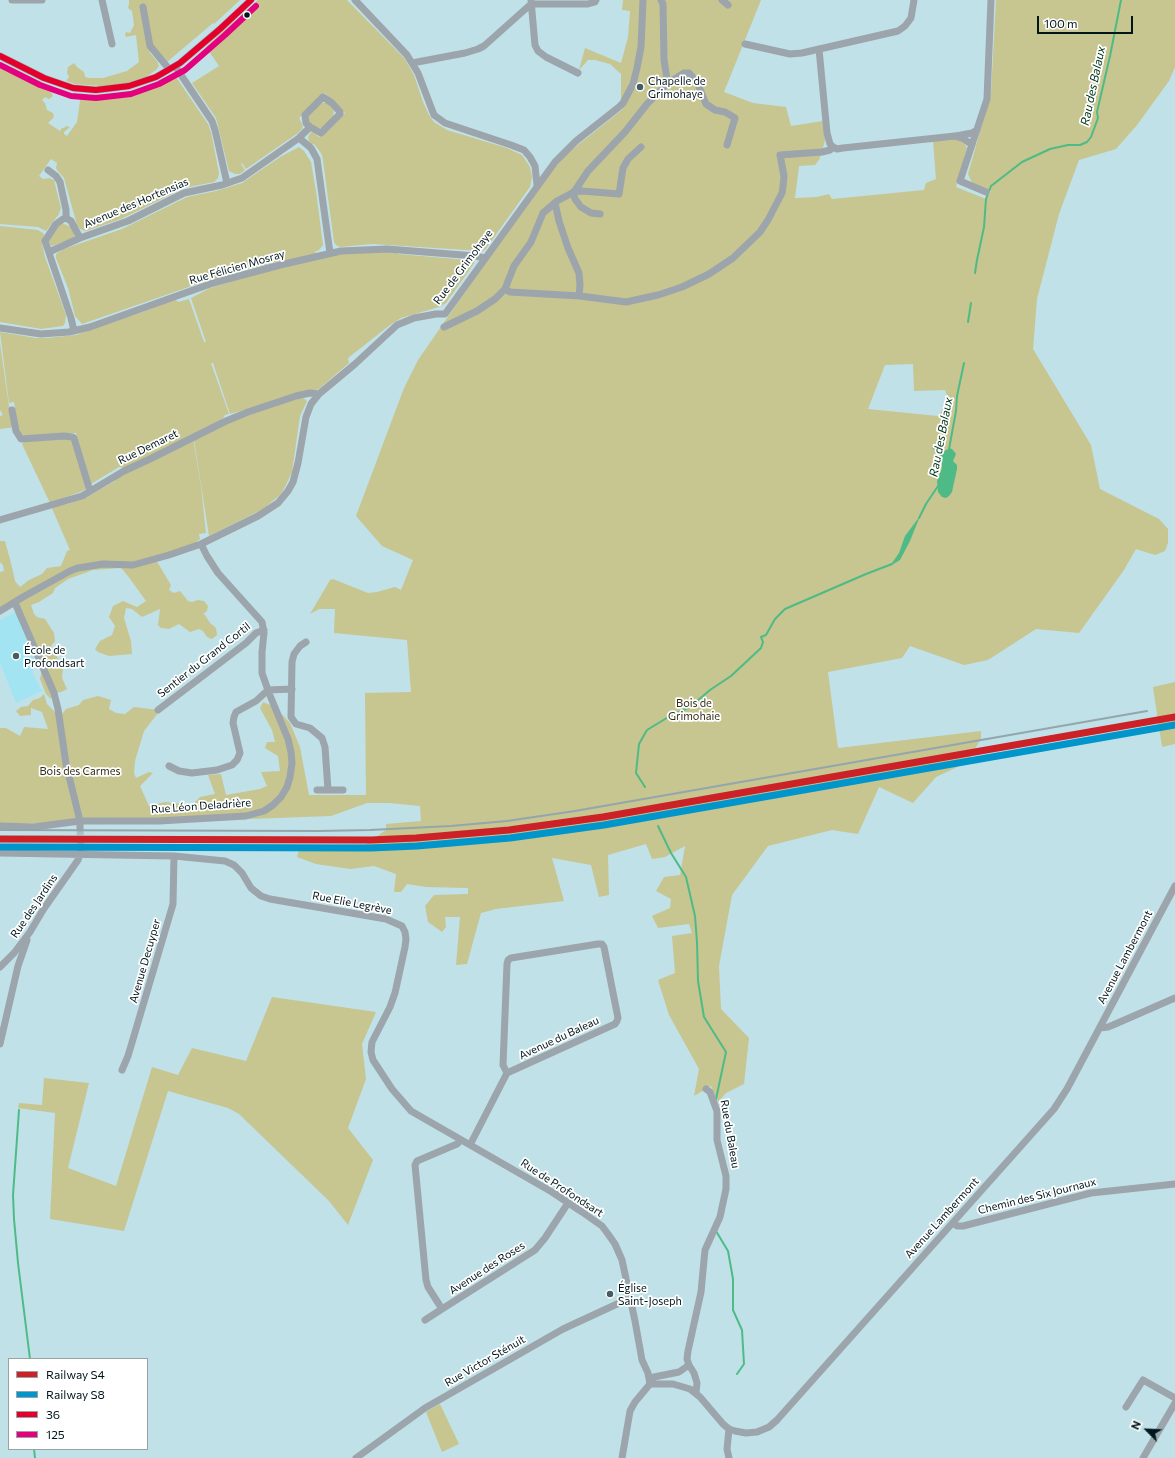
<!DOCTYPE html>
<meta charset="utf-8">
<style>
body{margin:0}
#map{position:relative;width:1175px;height:1458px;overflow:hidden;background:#c0e1e8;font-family:Commissioner,sans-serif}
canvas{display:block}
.legend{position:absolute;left:8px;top:1358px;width:140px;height:92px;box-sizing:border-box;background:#fff;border:1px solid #99a2a4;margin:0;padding:5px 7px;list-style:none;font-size:12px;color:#00161b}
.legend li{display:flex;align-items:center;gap:8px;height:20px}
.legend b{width:20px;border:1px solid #99a2a4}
.north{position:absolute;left:1127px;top:1410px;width:40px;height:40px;-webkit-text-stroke:3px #fff;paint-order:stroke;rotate:294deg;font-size:11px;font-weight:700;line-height:16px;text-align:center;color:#00161b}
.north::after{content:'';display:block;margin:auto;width:14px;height:18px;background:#00161b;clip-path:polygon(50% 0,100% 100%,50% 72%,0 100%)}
.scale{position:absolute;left:1037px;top:16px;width:96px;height:18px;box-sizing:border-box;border:2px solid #00161b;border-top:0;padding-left:5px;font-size:12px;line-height:14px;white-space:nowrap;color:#00161b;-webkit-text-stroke:3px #fff;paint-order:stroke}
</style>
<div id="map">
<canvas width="1175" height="1458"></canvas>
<ul class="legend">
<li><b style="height:5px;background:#cb2127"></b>Railway S4</li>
<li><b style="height:5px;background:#0096cb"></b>Railway S8</li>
<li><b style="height:5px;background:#e4002b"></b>36</li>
<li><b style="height:5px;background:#e5007d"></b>125</li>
</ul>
<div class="north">N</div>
<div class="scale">100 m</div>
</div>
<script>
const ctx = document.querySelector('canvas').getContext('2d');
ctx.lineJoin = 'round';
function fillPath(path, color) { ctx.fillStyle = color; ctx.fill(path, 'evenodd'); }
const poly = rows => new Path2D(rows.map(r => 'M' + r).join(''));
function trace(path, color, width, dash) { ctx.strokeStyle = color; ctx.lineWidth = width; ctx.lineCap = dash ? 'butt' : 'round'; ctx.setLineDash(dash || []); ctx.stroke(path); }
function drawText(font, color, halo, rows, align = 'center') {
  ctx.font = font + ' Commissioner,sans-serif'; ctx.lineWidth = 3.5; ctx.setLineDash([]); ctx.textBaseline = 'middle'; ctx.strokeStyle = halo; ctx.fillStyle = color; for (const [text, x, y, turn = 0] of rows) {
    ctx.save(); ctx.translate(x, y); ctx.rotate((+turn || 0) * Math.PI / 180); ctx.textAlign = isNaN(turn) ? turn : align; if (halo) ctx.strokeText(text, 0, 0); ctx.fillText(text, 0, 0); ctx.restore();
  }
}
fillPath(poly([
 [16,612,33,649,33,675,37,681,42,691,16,703,0,663,0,620]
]), '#a3e4f2');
fillPath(poly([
 [129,0,240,0,214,24,213,23,167,62,148,46,150,53,157,61,159,66,156,70,146,77,123,85,100,86,75,84,66,81,69,77,67,73,68,67,74,63,77,67,84,72,85,77,88,78,103,78,127,71,139,62,136,35,126,37,125,34,126,32,130,33,134,25,132,11,128,8,129,4],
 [258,0,347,0,405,59,414,75,423,102,429,115,434,122,447,130,507,148,522,155,530,167,532,177,530,187,485,250,482,251,372,244,340,247,336,245,334,242,323,161,322,155,318,149,314,144,310,145,308,138,310,133,313,132,319,137,345,113,325,93,299,118,303,126,302,129,298,133,246,169,242,163,241,164,245,170,240,174,235,174,229,171,216,118,192,83,219,66,206,47],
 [623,0,761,0,724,92,753,103,786,107,791,126,823,121,825,140,822,152,819,160,815,165,799,166,795,198,817,197,829,194,832,199,924,190,926,183,936,179,933,141,958,138,964,143,967,148,956,187,986,199,991,191,972,183,968,174,991,93,996,0,1175,0,1175,67,1169,81,1137,125,1116,149,1079,160,1059,214,1037,299,1033,349,1091,445,1100,489,1159,519,1168,529,1168,543,1165,551,1155,555,1136,549,1124,570,1079,633,1036,629,988,660,964,665,910,646,902,658,828,672,838,748,981,731,981,738,968,762,936,777,913,803,879,787,858,834,832,830,768,846,732,895,719,966,721,1009,749,1038,744,1084,726,1093,718,1102,711,1086,694,1096,699,1069,669,1015,658,980,675,973,672,936,692,933,689,924,658,928,652,916,670,908,671,899,656,891,664,877,680,875,685,846,665,857,652,859,646,844,608,855,609,895,599,897,591,865,552,858,564,901,496,909,481,913,467,964,456,965,460,917,445,917,446,927,442,932,428,922,425,906,434,895,468,894,468,888,426,887,407,884,401,892,394,892,396,874,374,866,350,869,316,864,297,857,299,850,359,849,386,830,386,824,421,821,420,806,389,803,367,803,331,816,221,820,0,824,0,728,6,728,20,736,24,727,48,729,42,712,31,708,31,715,20,716,16,711,21,707,28,706,33,700,40,698,44,694,47,704,60,717,66,709,79,705,83,700,98,696,111,700,109,709,116,713,125,714,134,707,158,710,158,713,144,731,135,761,134,773,136,778,149,772,153,773,140,786,149,806,165,802,192,805,200,797,215,794,208,775,221,774,226,795,260,789,267,786,261,772,280,771,278,756,265,748,267,742,275,742,272,730,260,708,263,702,275,707,290,723,300,747,309,795,366,795,365,693,411,692,407,640,334,633,335,609,319,609,310,614,330,580,333,579,368,593,377,592,395,587,401,590,413,560,382,546,356,516,404,388,418,360,485,263,546,177,569,152,623,109,621,99,621,74,610,64,595,60,588,60,579,70,585,48,621,63,628,37,630,11,622,10],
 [913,364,914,391,945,390,949,401,938,416,868,409,885,365],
 [0,62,52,87,51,92,53,96,49,99,45,97,42,100,45,103,47,110,53,113,54,117,48,123,60,131,62,128,64,128,66,126,70,127,64,132,64,134,67,136,77,122,81,94,89,95,112,94,130,91,148,86,170,76,176,77,208,124,211,132,219,173,218,178,214,182,184,188,121,219,86,231,80,229,77,225,64,178,57,170,56,168,57,163,51,159,39,176,43,179,49,178,54,180,61,208,59,214,46,231,38,227,0,224],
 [323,103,327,103,332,107,334,111,333,117,325,126,321,128,314,128,309,121,309,115,320,104],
 [299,147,304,151,311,162,316,191,323,245,319,250,314,252,320,254,397,251,398,254,468,260,475,262,446,303,439,307,401,318,390,325,348,358,349,363,319,389,230,414,213,363,211,363,229,414,225,415,223,418,193,438,201,487,206,533,199,534,200,539,195,543,156,560,171,585,169,590,174,593,180,591,188,601,192,602,198,600,204,601,208,606,207,611,203,614,205,615,210,623,216,628,217,635,212,639,207,637,203,631,199,629,190,632,179,624,169,629,161,628,158,625,160,609,142,617,132,609,126,608,124,618,131,641,132,654,109,656,98,652,95,649,100,641,112,635,115,626,109,617,113,606,123,601,137,607,146,601,128,576,121,568,93,570,68,579,55,588,53,593,39,602,31,605,34,614,37,617,45,619,54,633,55,641,51,646,63,668,62,678,67,689,61,692,54,693,51,699,46,694,40,679,42,670,15,603,0,611,0,572,4,571,3,565,0,562,0,541,5,541,11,563,15,581,20,587,29,580,42,574,47,568,61,566,67,551,70,550,51,506,68,504,87,497,115,481,115,478,174,451,173,448,124,468,119,467,91,484,76,433,30,437,22,435,18,427,14,402,9,403,0,332,36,338,47,338,76,335,111,322,143,312,170,301,176,300,178,302,189,299,204,342,206,342,191,298,210,288,278,268,279,261,209,280,82,324,75,316,68,288,56,258,56,254,64,249,122,229,187,197,216,191,242,183,280,157],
 [62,223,71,227,74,232,74,238,52,246,50,245,48,239,58,225],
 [0,226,38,230,44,234,42,244,45,257,66,315,65,323,63,326,41,329,0,322],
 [0,343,9,406,12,410,15,427,0,429,0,416,3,415,0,410],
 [303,398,307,401,300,416,292,472,284,489,280,495,263,509,209,536,194,440,230,422,284,402],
 [60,438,70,440,73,442,86,489,80,492,50,503,22,444,24,442],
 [1175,682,1175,744,1162,747,1153,687],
 [272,997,376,1012,362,1044,366,1079,348,1128,373,1160,348,1225,329,1201,239,1114,228,1108,168,1091,124,1231,50,1219,55,1113,18,1108,19,1103,42,1105,44,1078,89,1083,68,1168,116,1186,152,1067,178,1075,192,1048,246,1061],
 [440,1404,459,1444,442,1452,426,1412]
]), '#c7c590');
fillPath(poly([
 [933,447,944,451,950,448,953,450,956,454,953,461,957,465,957,469,952,492,949,496,946,498,942,497,938,492,937,481,942,468,942,462,940,455,932,448],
 [920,516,910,541,900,560,890,566,899,553,905,536]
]), '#4ebb87');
trace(poly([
 [975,273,977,260,984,227,986,199,991,186,1022,162,1050,149,1068,145,1080,145,1087,142,1091,137,1098,118,1097,112,1110,56,1121,0],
 [968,322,971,303],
 [949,449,956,411,957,396,964,363],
 [919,518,926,504,938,486],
 [645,787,636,773,639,744,647,730,670,716,690,707,710,690,731,676,761,648,763,642,761,637,766,635,775,619,785,609,866,574,892,564],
 [658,826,671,853,686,877,695,916,697,942,698,981,704,1017,726,1052,716,1099],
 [19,1110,13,1195,14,1219,18,1263,30,1359],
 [716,1231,728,1251,733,1279,733,1310,742,1330,744,1364,737,1374],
 [34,1449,35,1458]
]), '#4ebb87', 2);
trace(poly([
 [80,828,81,849]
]), '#a3c3c9', 7, [7, 3.5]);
trace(poly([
 [12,0,42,0],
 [102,0,112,44],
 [355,0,407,55,418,73,434,115,445,123,511,145,524,150,530,157,535,166,537,185],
 [531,0,535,45,538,51,546,57,578,73],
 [661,0,663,4,664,60,667,79,664,86],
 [722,0,728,5],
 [143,7,150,46,169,69],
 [745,44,790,54,802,53,898,31,905,26,911,18,914,0],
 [819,49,827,133,830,144,833,147],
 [0,56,44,78,73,88,96,90,129,86,156,77,180,63,220,29,251,0],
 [412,63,465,53,478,49,484,46,531,4,588,4,595,2,596,0],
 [175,66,212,121,215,130,227,183],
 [956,136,972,133,977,130],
 [299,138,310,127,321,133,340,114,340,112,332,103,323,97,305,115,306,123,310,127],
 [48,170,56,176,60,182,66,210,66,218],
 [573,192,575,199,581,207,591,213,600,214],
 [574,192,588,171,625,132,647,104,668,83,684,73,689,73,697,82,706,104,715,110,725,112,735,118,727,145],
 [986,192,960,181,987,99,991,0],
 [555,203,559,221,568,248,579,273,580,285,579,296],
 [49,252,80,238,128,221,184,193,222,185,242,178,299,138,311,148,317,159,330,253],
 [505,289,514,266,531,242,543,213,557,201,574,192,582,191,619,194,623,168,628,159,641,147],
 [444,327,477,311,495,299,505,289,510,292,580,296,626,302,658,295,682,287,709,274,733,258,760,232,768,220,782,193,783,187,784,176,780,155,822,152,830,150,833,147,837,149,843,148,955,136,964,139,972,145],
 [0,328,41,334,69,332,90,327,213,283,280,265,341,251,387,249,475,256,485,258],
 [74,331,71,318,45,241,56,224,63,219,66,218,71,221,80,238],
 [12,410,16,431,21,439,64,436,72,437,74,438,90,491],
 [0,520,82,496,124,471,152,458,226,421,248,412,296,396,310,393,319,394],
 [15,603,54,693,58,709,66,764,80,821,80,828],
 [0,611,23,597,70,571,78,568,103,564,133,565,169,555,201,544,258,516,278,503,288,491,293,482,298,463,306,417,311,404,319,394,355,364,397,325,414,318,436,314,445,314,555,162,576,141,619,107,623,103,633,84,637,68,641,47,643,0],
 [306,642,300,646,294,654,292,662,291,717,296,724,310,728,322,738,325,747,328,790],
 [158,710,246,643,256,633,264,630],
 [169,766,179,771,192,773,217,770,232,765,237,760,240,753,233,723,234,717,236,712,256,701,268,690,292,689],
 [317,790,343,790],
 [0,826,34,827,80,821,159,821,246,816,264,811,273,805,281,797,287,787,290,777,292,763,291,752,288,739,269,693,262,673,262,652,264,633,262,622,218,573,207,556,201,544],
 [0,853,174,856,225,861,234,865,242,873,251,888,261,896,270,899,386,919,402,926,405,932,406,939,405,947,395,993,390,1007,372,1042,371,1052,373,1060,392,1089,411,1111,552,1192,582,1212,602,1226,608,1234,615,1244,622,1260,635,1321,642,1360,648,1373,650,1384],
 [0,967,14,953,30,932,43,910,78,860,81,850],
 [1100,1028,1108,1027,1113,1025,1175,998],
 [0,1044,18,966,27,940],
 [122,1070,128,1056,173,904,174,856],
 [461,1140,457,1144,417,1161,415,1165,426,1280,428,1287,442,1309,535,1250,545,1238,568,1203],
 [470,1145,507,1073,615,1024,617,1021,618,1018,604,947,602,944,598,944,511,958,508,960,507,964,503,1065,507,1073],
 [953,1223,957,1226,963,1226,1091,1193,1175,1184],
 [425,1320,442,1309],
 [649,1378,679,1372,689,1365],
 [650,1384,673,1384,690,1389,700,1397,723,1424,729,1429,735,1431,746,1433,757,1432,769,1427,777,1420,1054,1109,1067,1089,1175,886],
 [696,1393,697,1383,694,1373,689,1365,687,1359,688,1351,701,1292,705,1250,720,1217,726,1189,726,1176,717,1140,717,1111,710,1092,706,1089],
 [1126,1407,1143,1380,1175,1398],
 [729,1429,727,1449,729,1458],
 [356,1458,425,1408,563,1329,630,1298],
 [622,1458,630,1411,635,1402,650,1384],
 [1143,1458,1175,1403]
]), '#9ca4ac', 7);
trace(poly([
 [0,830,319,831,370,830,451,826,507,821,575,811,1147,711],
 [0,845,330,846,416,845,450,843,555,831,619,821,1150,728]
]), '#93a6ac', 2);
trace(poly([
 [0,56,44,78,73,88,96,90,129,86,156,77,180,63,220,29,251,0]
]), '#e4002b', 6);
trace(poly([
 [0,65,40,85,71,96,96,98,131,94,159,84,185,70,225,35,256,6]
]), '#e5007d', 6);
trace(poly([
 [0,839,371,840,416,838,509,830,603,817,1175,717]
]), '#cb2127', 7);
trace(poly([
 [0,847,371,848,417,846,510,838,604,825,1175,725]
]), '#0096cb', 7);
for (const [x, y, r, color] of [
 [247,15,3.5,"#00161b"],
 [640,87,4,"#435d63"],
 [16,656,4,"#435d63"],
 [610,1294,4,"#435d63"]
]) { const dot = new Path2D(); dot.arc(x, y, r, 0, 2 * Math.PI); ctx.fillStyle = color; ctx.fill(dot); trace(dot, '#fff', 1.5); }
drawText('11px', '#00161b', '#fff', [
 ["Chapelle de",648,81],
 ["Grimohaye",648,94],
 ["École de",24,650],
 ["Profondsart",24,663],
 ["Église",618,1288],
 ["Saint-Joseph",618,1301]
], 'left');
drawText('11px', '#00161b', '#fff', [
 ["Avenue des Hortensias",136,203,-23],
 ["Rue Félicien Mosray",237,267,-16],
 ["Rue de Grimohaye",463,267,-53],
 ["Rue Demaret",148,447,-26],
 ["Sentier du Grand Cortil",204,660,-38],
 ["Rue Léon Deladrière",201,806,-4],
 ["Rue Elie Legrève",352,903,11],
 ["Rue des Jardins",34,906,-56],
 ["Avenue Lambermont",1125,957,-62],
 ["Avenue Decuyper",145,961,-74],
 ["Avenue du Baleau",559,1038,-25],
 ["Rue du Baleau",730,1134,80],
 ["Rue de Profondsart",562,1188,33],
 ["Chemin des Six Journaux",1037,1196,-14],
 ["Avenue Lambermont",942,1218,-48],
 ["Avenue des Roses",487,1268,-33],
 ["Rue Victor Sténuit",485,1361,-30]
]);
drawText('11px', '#342d16', '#fff', [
 ["Bois de",694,703],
 ["Grimohaie",694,716],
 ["Bois des Carmes",80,771]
]);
drawText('italic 12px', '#003517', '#fff', [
 ["Rau des Balaux",1093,86,-78],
 ["Rau des Balaux",941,437,-79]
]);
</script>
